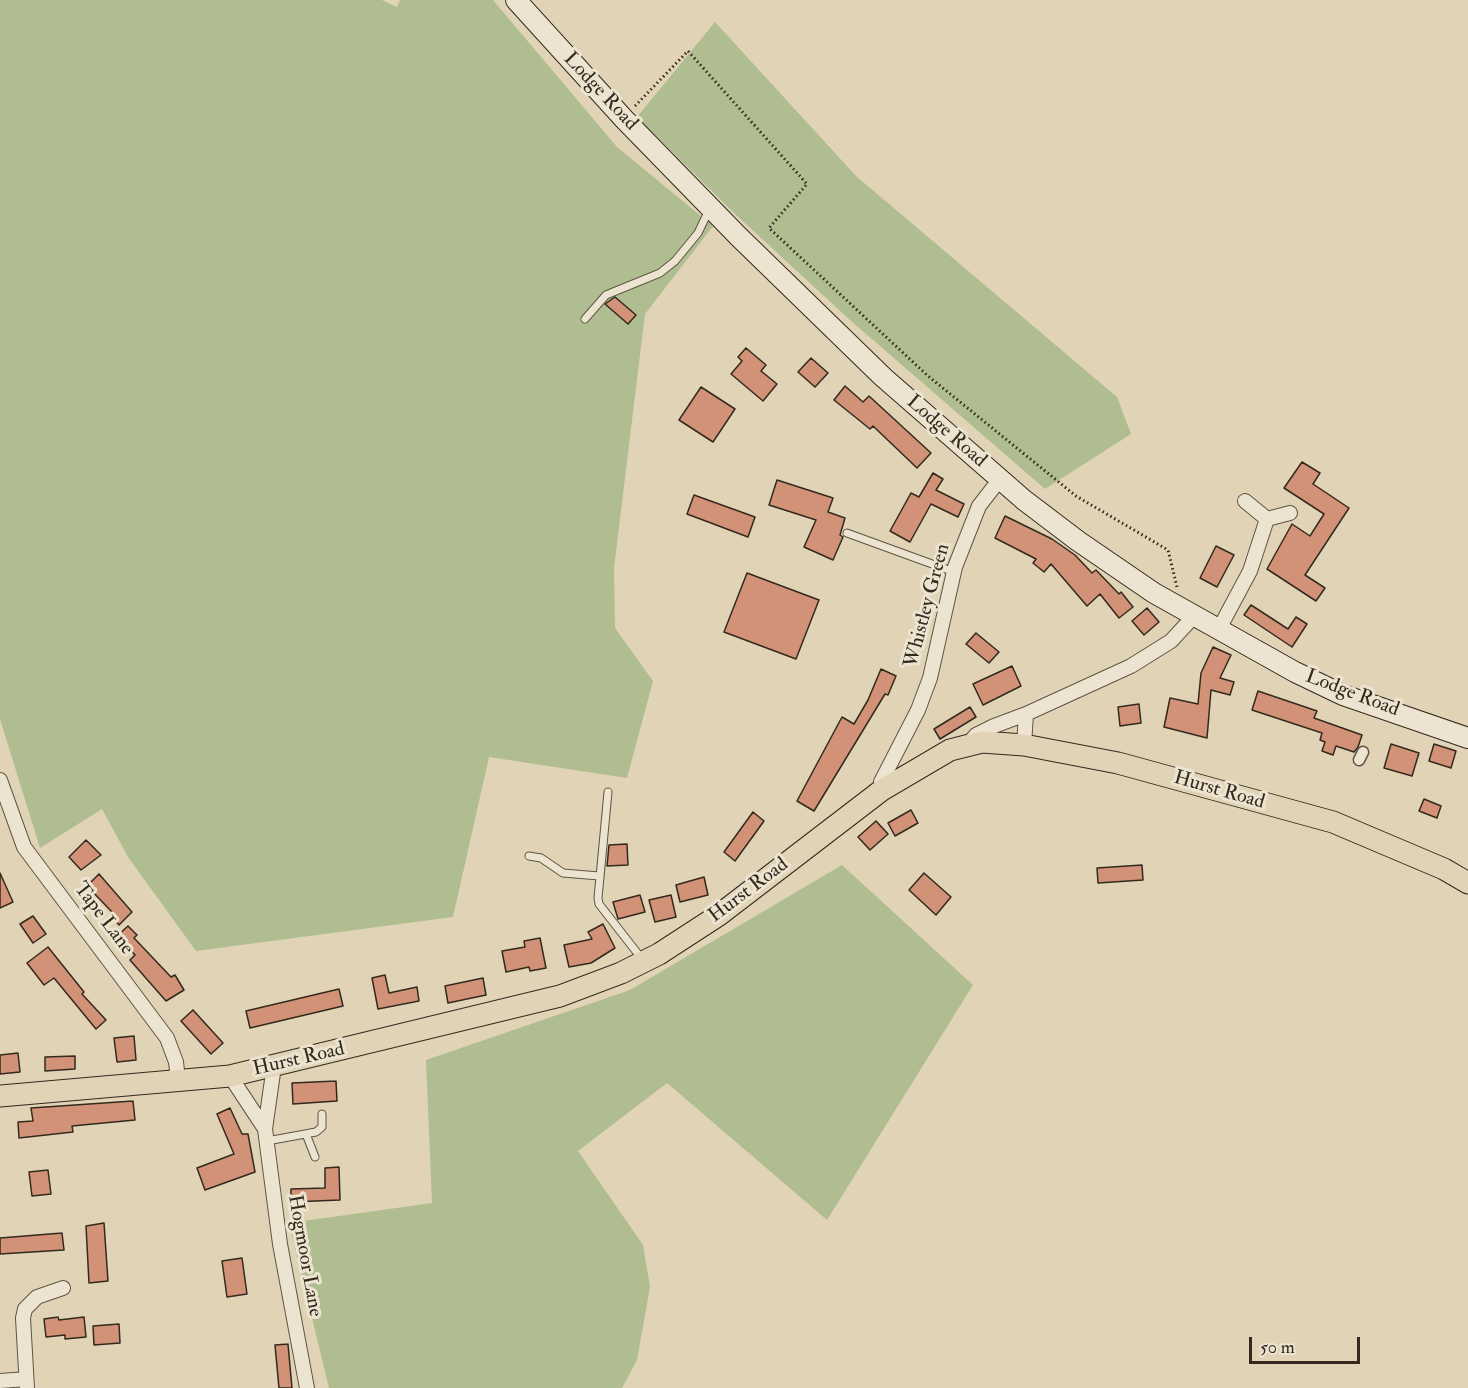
<!DOCTYPE html>
<style>
body{margin:0}
#map{position:relative;width:1468px;height:1388px;overflow:hidden;background:#e1d4b6;font-family:"IM FELL Double Pica",serif}
canvas{display:block}
.scale{position:absolute;left:1249px;top:1337px;width:111px;height:27px;box-sizing:border-box;border:3px solid #33291e;border-top:0;padding-left:8px;font-size:18px;line-height:21px;white-space:nowrap;color:#33291e;-webkit-text-stroke:4px #ece3d0;paint-order:stroke}
</style>
<div id="map">
<canvas width="1468" height="1388"></canvas>
<div class="scale">50 m</div>
</div>
<script>
const ctx = document.querySelector('canvas').getContext('2d');
ctx.lineJoin = 'round';
function fillPath(path, color) { ctx.fillStyle = color; ctx.fill(path, 'evenodd'); }
const poly = rows => new Path2D(rows.map(r => 'M' + r).join(''));
function trace(path, color, width, dash) { ctx.strokeStyle = color; ctx.lineWidth = width; ctx.lineCap = dash ? 'butt' : 'round'; ctx.setLineDash(dash || []); ctx.stroke(path); }
function drawText(font, color, halo, rows, align = 'center') {
  ctx.font = font + ' "IM FELL Double Pica",serif'; ctx.lineWidth = 6; ctx.setLineDash([]); ctx.textBaseline = 'middle'; ctx.strokeStyle = halo; ctx.fillStyle = color; for (const [text, x, y, turn = 0] of rows) {
    ctx.save(); ctx.translate(x, y); ctx.rotate((+turn || 0) * Math.PI / 180); ctx.textAlign = isNaN(turn) ? turn : align; if (halo) ctx.strokeText(text, 0, 0); ctx.fillText(text, 0, 0); ctx.restore();
  }
}
fillPath(poly([
 [0,0,382,0,397,7,400,0,493,0,617,147,713,226,645,314,614,568,615,628,653,681,627,778,489,757,453,917,196,951,128,857,102,809,40,848,0,719],
 [715,22,856,176,1117,397,1131,434,1045,489,850,320,735,214,637,117],
 [842,865,973,985,827,1220,667,1083,578,1151,643,1245,650,1287,637,1360,622,1388,329,1388,289,1223,432,1203,426,1060,630,990]
]), '#afbd91');
const building = poly([
 [615,297,636,315,628,324,605,304,615,297],
 [746,348,766,365,761,371,777,384,763,401,731,374,742,361,738,357,746,348],
 [811,358,828,373,815,387,798,372,811,358],
 [845,386,863,402,869,396,931,453,917,468,873,426,870,429,834,400,845,386],
 [701,387,735,409,713,442,679,420,701,387],
 [1302,462,1320,473,1313,484,1349,508,1305,575,1325,588,1316,601,1267,569,1292,524,1310,536,1324,514,1284,488,1302,462],
 [933,473,943,479,936,490,964,504,958,517,931,504,910,542,890,531,911,493,919,497,933,473],
 [777,480,833,498,828,512,845,518,840,535,843,537,833,560,804,547,816,520,769,505,777,480],
 [694,495,755,517,748,537,687,514,694,495],
 [1005,516,1052,539,1075,555,1092,573,1096,570,1119,594,1121,592,1133,607,1119,618,1100,594,1087,606,1051,564,1044,572,1033,563,1036,559,995,538,1005,516],
 [1216,546,1234,555,1217,587,1200,578,1216,546],
 [747,573,819,600,796,659,724,632,747,573],
 [1251,605,1288,629,1296,617,1307,624,1292,647,1244,615,1251,605],
 [1147,608,1159,622,1144,635,1132,621,1147,608],
 [976,633,999,652,989,663,966,644,976,633],
 [1213,647,1231,655,1220,678,1234,682,1230,695,1211,690,1207,738,1164,727,1170,698,1198,704,1201,673,1213,647],
 [1012,666,1021,686,983,705,973,684,1012,666],
 [881,669,896,676,888,695,885,694,814,811,797,801,842,717,854,724,868,700,881,669],
 [1258,691,1317,711,1314,718,1362,735,1358,747,1354,752,1336,746,1333,755,1322,751,1325,742,1320,740,1322,733,1252,710,1258,691],
 [1139,704,1141,723,1120,726,1118,707,1139,704],
 [970,707,976,717,940,739,934,729,970,707],
 [1391,744,1419,753,1412,776,1384,768,1391,744],
 [1434,744,1456,751,1451,768,1429,761,1434,744],
 [1424,799,1441,806,1437,818,1419,811,1424,799],
 [911,810,918,823,895,836,888,823,911,810],
 [753,812,764,821,735,861,724,852,753,812],
 [876,821,888,834,870,850,858,837,876,821],
 [86,840,101,855,81,870,69,857,86,840],
 [627,844,628,865,607,866,609,845,627,844],
 [1142,865,1143,880,1098,883,1097,868,1142,865],
 [0,873,13,902,0,908,0,873],
 [924,873,951,897,936,915,909,890,924,873],
 [99,874,132,912,119,925,110,914,112,912,87,886,99,874],
 [704,877,708,895,680,902,676,885,704,877],
 [640,895,645,912,618,919,613,902,640,895],
 [671,895,676,917,655,922,649,900,671,895],
 [33,916,46,934,33,943,20,924,33,916],
 [603,924,615,948,591,963,569,967,564,945,592,939,588,932,603,924],
 [128,926,137,935,134,938,171,977,175,975,184,990,166,1001,130,960,135,955,117,936,128,926],
 [540,938,546,968,530,971,529,967,506,972,502,951,525,947,524,941,540,938],
 [48,947,84,992,82,994,106,1020,96,1029,54,978,44,985,27,963,48,947],
 [385,975,389,993,417,987,419,1001,378,1009,372,978,385,975],
 [483,978,486,995,448,1003,445,986,483,978],
 [339,989,343,1006,250,1028,246,1011,339,989],
 [193,1010,223,1043,211,1054,181,1021,193,1010],
 [134,1036,136,1060,117,1062,114,1038,134,1036],
 [18,1053,20,1072,0,1074,0,1055,18,1053],
 [75,1056,75,1069,45,1071,45,1057,75,1056],
 [336,1081,337,1101,293,1104,292,1083,336,1081],
 [133,1101,135,1120,72,1126,73,1132,19,1138,18,1122,33,1121,31,1108,133,1101],
 [230,1108,242,1134,248,1134,255,1172,205,1190,197,1168,234,1154,217,1114,230,1108],
 [339,1167,340,1200,291,1202,291,1189,325,1188,325,1168,339,1167],
 [48,1170,51,1194,32,1196,29,1172,48,1170],
 [104,1223,108,1281,89,1283,86,1226,104,1223],
 [62,1233,64,1250,0,1254,0,1238,62,1233],
 [242,1258,247,1294,227,1297,222,1261,242,1258],
 [58,1317,59,1320,84,1317,86,1337,65,1339,65,1335,46,1337,44,1319,58,1317],
 [119,1324,120,1343,94,1345,93,1326,119,1324],
 [288,1344,292,1388,279,1388,275,1345,288,1344]
]);
fillPath(building, '#d29277');
trace(building, '#33291e', 1.5);
const service = poly([
 [585,319,606,295,660,273,675,261,698,233,709,210],
 [847,533,954,572],
 [608,792,598,898,599,904,642,959],
 [529,856,541,858,563,873,599,876],
 [306,1134,315,1157],
 [267,1141,316,1132,322,1127,322,1114]
]);
const pedestrian = poly([
 [1359,760,1363,752]
]);
const minor = poly([
 [1245,501,1267,519],
 [1219,629,1250,571,1267,519,1290,513],
 [970,742,976,735,994,726,1026,714,1131,666,1171,641,1195,615],
 [1024,745,1026,714],
 [0,780,24,847,167,1038,176,1062,178,1079],
 [882,790,881,782,918,710,930,678,955,567,979,506,1000,479],
 [274,1066,265,1129,280,1244,307,1388],
 [230,1076,265,1129],
 [0,1381,26,1379],
 [27,1388,23,1318,25,1309,37,1297,63,1288]
]);
const secondary = poly([
 [516,0,624,119,738,236,883,377,1024,500,1078,541,1154,593,1295,672,1343,695,1468,738]
]);
const primary = poly([
 [0,1096,230,1076,560,996,621,973,659,954,719,915,882,790,950,750,982,742,1024,745,1118,763,1333,822,1444,869,1468,883]
]);
trace(service, '#5e5444', 9);
trace(pedestrian, '#5e5444', 13);
trace(minor, '#5e5444', 16);
trace(secondary, '#33291e', 22);
trace(primary, '#33291e', 23);
trace(poly([
 [635,106,688,51,807,184,769,228,928,376,1076,496,1168,550,1177,587]
]), '#33291e', 3, [1.5, 3]);
trace(service, '#ece3d0', 7);
trace(pedestrian, '#ece3d0', 10);
trace(minor, '#ece3d0', 14);
trace(secondary, '#ece3d0', 20);
trace(primary, '#e1d4b6', 21);
drawText('20px', '#33291e', '#ece3d0', [
 ["Lodge Road",600,92,47],
 ["Lodge Road",946,432,41],
 ["Whistley Green",928,606,-75],
 ["Lodge Road",1352,694,21],
 ["Hurst Road",1219,791,16],
 ["Hurst Road",749,891,-37],
 ["Tape Lane",103,919,53],
 ["Hurst Road",299,1060,-13],
 ["Hogmoor Lane",304,1256,80]
]);
</script>
